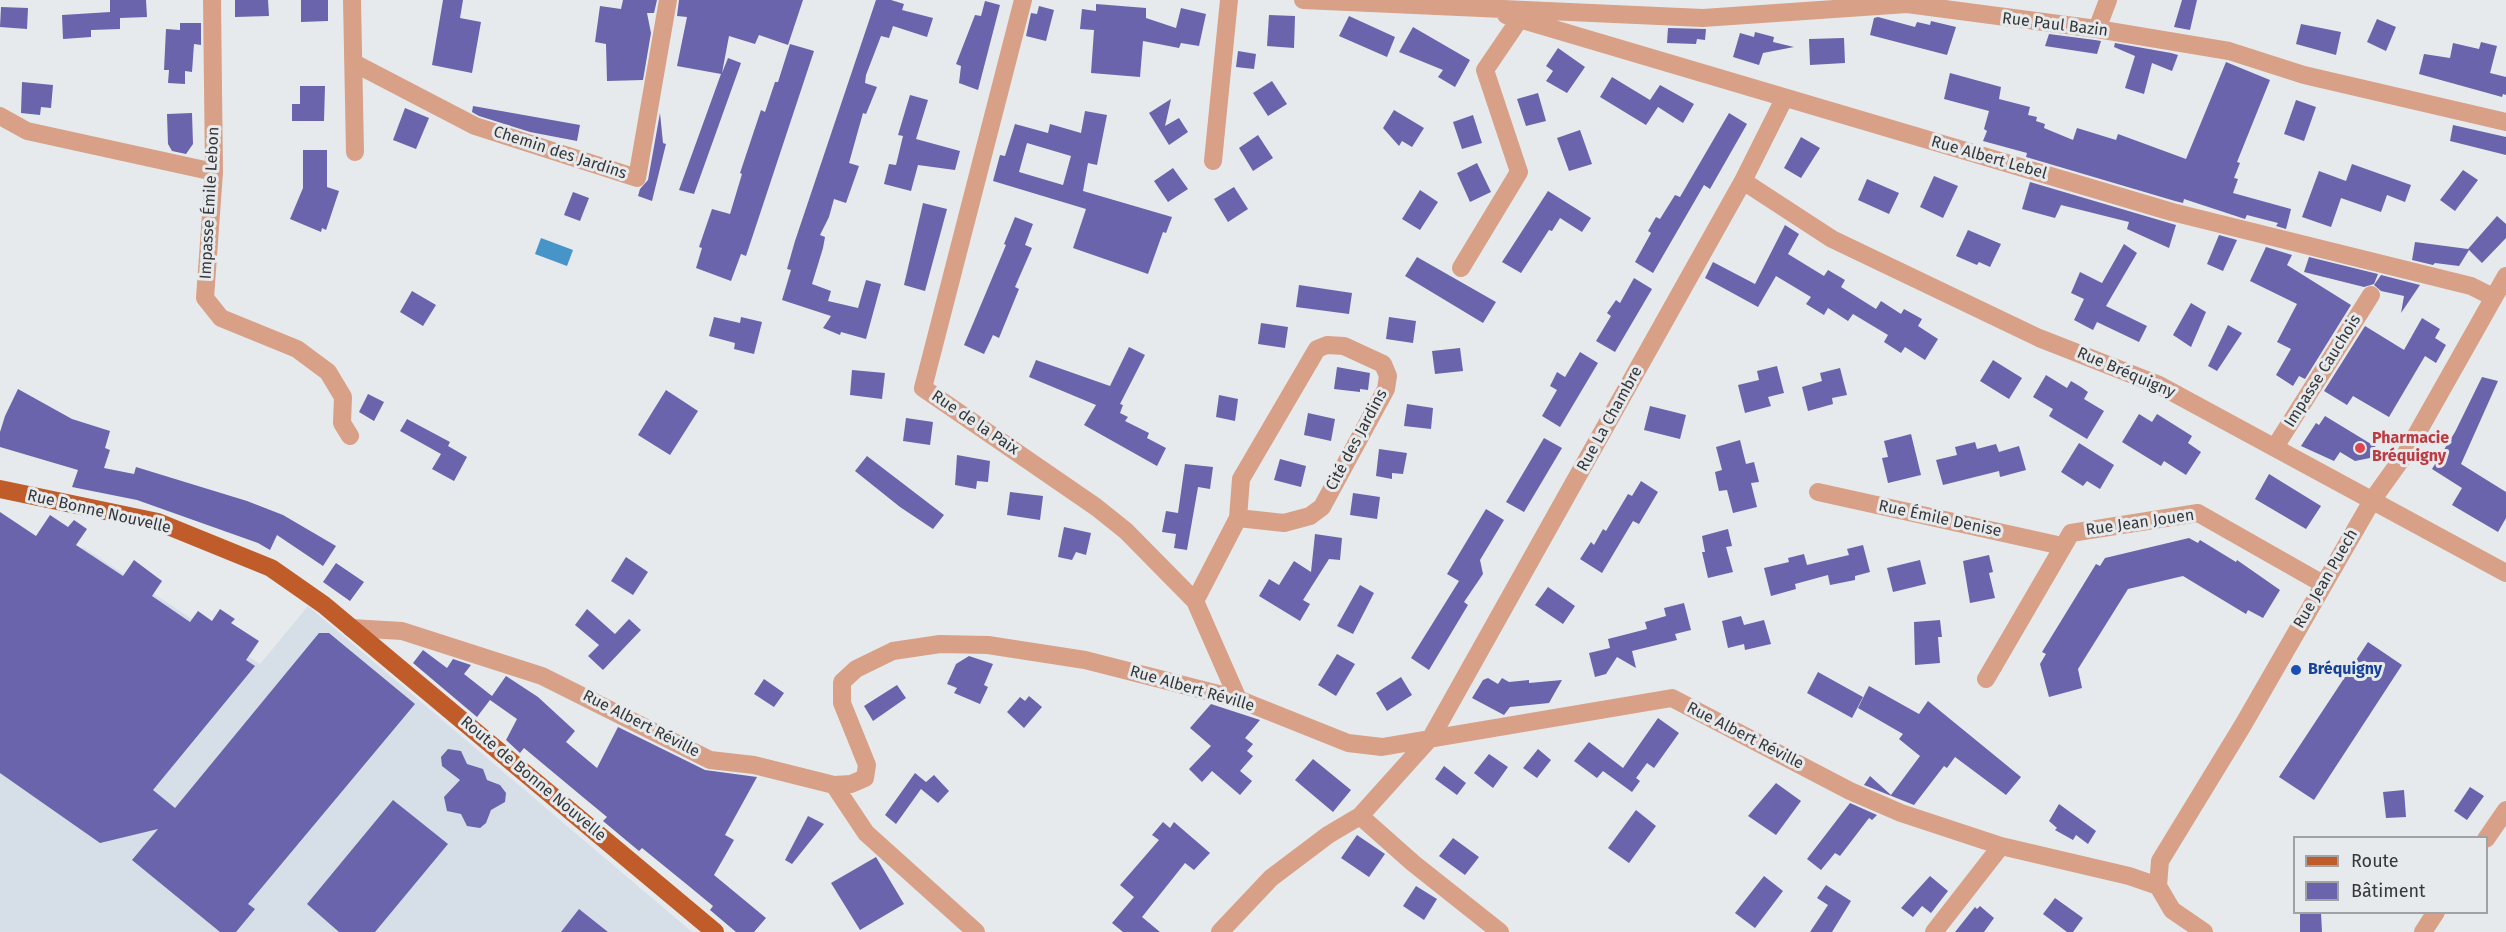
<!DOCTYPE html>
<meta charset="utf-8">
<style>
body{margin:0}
#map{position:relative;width:2506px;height:932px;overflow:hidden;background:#e7eaed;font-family:"Fira Sans",sans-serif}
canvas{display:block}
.legend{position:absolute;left:2293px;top:836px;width:195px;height:78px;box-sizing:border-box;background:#e7eaed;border:2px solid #a0a2a5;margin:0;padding:8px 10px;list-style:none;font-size:18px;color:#363738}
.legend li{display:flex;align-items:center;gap:12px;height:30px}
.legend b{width:30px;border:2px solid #a0a2a5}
</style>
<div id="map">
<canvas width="2506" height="932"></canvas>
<ul class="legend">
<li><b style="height:8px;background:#c05c2a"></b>Route</li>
<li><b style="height:16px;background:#6964ab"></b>Bâtiment</li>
</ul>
</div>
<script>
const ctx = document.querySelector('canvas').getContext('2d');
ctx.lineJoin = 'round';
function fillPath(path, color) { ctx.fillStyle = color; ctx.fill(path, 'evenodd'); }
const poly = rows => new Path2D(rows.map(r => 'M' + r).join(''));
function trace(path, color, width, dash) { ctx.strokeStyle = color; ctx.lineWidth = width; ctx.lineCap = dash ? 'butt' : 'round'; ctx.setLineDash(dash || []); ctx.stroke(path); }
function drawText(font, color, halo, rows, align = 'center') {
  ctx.font = font + ' "Fira Sans",sans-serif'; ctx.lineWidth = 6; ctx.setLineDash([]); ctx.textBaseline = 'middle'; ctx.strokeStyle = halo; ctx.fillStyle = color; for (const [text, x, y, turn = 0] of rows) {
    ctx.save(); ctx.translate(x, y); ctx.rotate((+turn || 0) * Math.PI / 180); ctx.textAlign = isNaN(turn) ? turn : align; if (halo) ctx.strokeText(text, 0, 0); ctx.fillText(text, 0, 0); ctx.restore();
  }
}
fillPath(poly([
 [0,541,56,579,83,547,260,664,308,606,692,932,0,932]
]), '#d6dfe7');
fillPath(poly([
 [541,238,573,250,567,266,535,254]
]), '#4794c8');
fillPath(poly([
 [110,0,146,0,147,17,120,18,120,29,91,30,91,37,63,39,62,15,110,12],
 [235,0,268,0,269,16,235,17],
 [301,0,328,0,328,21,301,22],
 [443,0,463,0,460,18,481,22,472,73,432,65],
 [623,0,657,0,654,13,647,13,651,33,643,80,607,81,606,44,595,42,600,6,621,9],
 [679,0,803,0,788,45,759,35,755,44,729,36,722,73,728,58,741,63,694,194,679,190,721,74,677,66,687,17,677,16],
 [876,0,891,0,904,4,902,10,933,18,927,37,893,26,889,38,881,36,866,75,865,83,877,87,866,114,863,113,849,163,859,166,846,203,834,199,829,217,820,235,825,237,823,248,812,284,831,291,828,301,858,308,866,280,881,284,866,339,841,332,840,335,823,328,831,316,782,300,791,270,787,269,795,241],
 [2182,0,2197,0,2190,30,2174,27],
 [985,1,1000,5,978,90,959,83,961,66,956,64,975,15,981,16],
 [1096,4,1146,8,1146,18,1176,28,1181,8,1206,14,1199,46,1181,43,1179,48,1143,41,1140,77,1091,73,1094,30,1080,29,1082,9,1096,11],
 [1039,6,1054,10,1046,41,1026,36,1031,13,1037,14],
 [1,7,28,8,27,29,0,27],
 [1269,15,1295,16,1294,48,1267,46],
 [1349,16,1395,37,1387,57,1339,36],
 [1878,17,1915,27,1917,22,1930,25,1931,21,1956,27,1947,55,1870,35,1874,18],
 [2377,19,2396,27,2386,51,2367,42],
 [180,23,201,23,201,45,194,44,192,72,185,71,185,84,168,83,169,70,164,70,166,29,180,30],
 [2301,24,2341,32,2336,55,2296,44],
 [1413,27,1470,60,1455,87,1438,77,1443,70,1399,52],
 [1668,28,1706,29,1705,40,1697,39,1696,44,1667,43],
 [1755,32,1774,37,1773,42,1794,47,1763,53,1759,65,1733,57,1740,33,1754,37],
 [2049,34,2095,40,2101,41,2097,54,2045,46],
 [1844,38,1845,63,1810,65,1809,39],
 [2481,42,2497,46,2490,73,2506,77,2506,95,2503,94,2502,97,2419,74,2424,54,2450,58,2453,43,2479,49],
 [2115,43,2171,53,2178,55,2172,71,2152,63,2144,94,2125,88,2135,56,2114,47],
 [790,44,814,51,746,256,741,254,731,281,696,268,702,248,699,247,712,209,730,214,742,174,740,173,761,110,765,112,775,82,778,82],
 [1558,48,1585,67,1567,93,1546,81,1553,71,1546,66],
 [1238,51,1256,54,1254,69,1236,67],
 [2226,62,2270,80,2237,162,2240,163,2234,178,2238,179,2233,193,2291,209,2286,229,2276,226,2278,223,2247,215,2245,219,2184,199,2183,203,2175,201,2026,157,2027,153,1983,141,1987,131,1984,129,1989,111,1944,99,1950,73,2001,87,1999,99,2030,107,2028,115,2037,117,2036,121,2045,124,2044,128,2073,140,2077,128,2116,140,2118,134,2186,159],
 [1612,77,1650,100,1660,85,1694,104,1683,123,1658,107,1646,125,1600,97],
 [1272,81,1287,104,1268,116,1253,93],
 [22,82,53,85,51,108,41,107,40,115,21,113],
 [300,86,325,86,324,121,292,121,292,104,300,104],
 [1538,93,1546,121,1526,126,1517,99],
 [910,95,928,100,916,139,960,151,955,170,918,165,911,191,884,184,889,164,896,165,903,136,898,135],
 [1171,99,1165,126,1179,118,1188,132,1169,145,1149,113],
 [2296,100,2316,107,2304,141,2284,134],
 [473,106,580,125,577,141,530,132,479,116,472,112],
 [405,108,429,118,416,149,393,140],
 [1394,110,1424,128,1412,147,1402,141,1399,146,1383,128],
 [1085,111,1107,115,1097,165,1088,163,1083,191,1172,217,1166,233,1163,232,1148,274,1073,248,1086,209,993,181,1000,155,1005,156,1015,124,1048,133,1050,124,1081,133],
 [1027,143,1071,156,1063,185,1019,172],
 [192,113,193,144,186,154,172,151,168,144,167,114],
 [660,113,663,143,666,144,652,201,638,196,640,189,648,180],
 [1729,113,1747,124,1710,189,1704,185,1653,273,1635,262,1651,233,1648,231,1656,217,1660,219,1675,195,1680,197],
 [1473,115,1482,143,1462,149,1453,122],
 [2453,125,2506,137,2506,155,2450,141],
 [1580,130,1592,164,1569,171,1557,138],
 [1258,135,1273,158,1253,171,1239,148],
 [1801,137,1820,148,1801,178,1784,168],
 [303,150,327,150,327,187,339,191,326,230,322,228,321,232,290,219,303,188],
 [1477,163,1491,192,1470,202,1457,173],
 [2352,164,2411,185,2405,202,2387,195,2381,212,2341,198,2331,227,2302,217,2319,171,2346,181],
 [1173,168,1188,189,1168,202,1154,181],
 [2463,170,2478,180,2455,211,2440,200],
 [1934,176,1958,186,1943,218,1920,207],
 [1867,179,1899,193,1889,214,1858,200],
 [2030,182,2176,225,2169,248,2127,229,2129,222,2061,205,2055,218,2022,209],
 [1234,187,1248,209,1228,222,1214,199],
 [1420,190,1438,202,1420,230,1402,219],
 [1548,191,1591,218,1582,232,1560,218,1552,231,1549,230,1521,273,1502,262],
 [573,192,589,198,580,221,564,215],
 [923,203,947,209,925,291,904,285],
 [2497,216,2506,224,2506,238,2482,263,2469,250,2459,266,2435,263,2433,265,2412,260,2415,242,2468,249],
 [1015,217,1033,224,1025,245,1032,248,1015,287,1019,289,999,338,993,335,984,354,964,345,1006,245,1004,244],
 [1785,225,1799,234,1788,254,1824,276,1828,270,1845,280,1841,287,1876,309,1881,301,1901,314,1904,309,1922,319,1918,326,1938,339,1925,360,1905,347,1901,353,1884,342,1888,335,1853,314,1848,321,1828,308,1824,315,1806,304,1811,297,1776,276,1758,307,1705,278,1713,262,1755,284],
 [1968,230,2001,244,1990,267,1979,262,1977,265,1956,256],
 [2219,235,2237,240,2223,271,2207,264],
 [2124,244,2137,253,2106,306,2147,326,2139,342,2097,322,2093,330,2074,320,2084,299,2071,293,2080,272,2102,283],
 [2266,247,2292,255,2287,265,2351,305,2305,379,2299,376,2293,386,2276,375,2291,349,2277,342,2297,304,2250,281],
 [1417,257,1496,302,1483,323,1405,276],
 [2309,257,2378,274,2374,284,2364,287,2304,272],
 [2381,275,2420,285,2401,313,2404,296,2381,291,2374,285],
 [1634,278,1652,289,1615,352,1596,341,1611,316,1607,313,1616,300,1620,303],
 [1299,285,1352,293,1349,314,1296,307],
 [412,291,436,305,423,326,400,312],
 [2191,303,2206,312,2191,347,2173,335],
 [714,317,740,323,741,317,762,322,754,354,734,349,735,343,709,336],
 [1389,317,1416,321,1413,343,1386,339],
 [2422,318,2440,329,2435,338,2446,345,2436,363,2425,356,2389,417,2353,396,2347,405,2324,391,2365,326,2404,350],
 [1261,323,1288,327,1285,348,1258,344],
 [2228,325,2242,333,2217,371,2208,366],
 [1129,347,1145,355,1120,404,1123,405,1120,413,1128,417,1125,421,1149,433,1147,438,1166,448,1157,466,1084,425,1096,405,1029,377,1036,360,1110,386],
 [1460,348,1463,371,1435,374,1432,351],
 [1580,352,1598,363,1560,427,1542,416,1557,390,1550,386,1557,372,1565,377],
 [1993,360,2022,378,2009,399,1980,381],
 [1777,366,1784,393,1768,397,1771,406,1745,413,1738,385,1759,380,1757,371],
 [1337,367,1370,373,1368,390,1360,389,1360,392,1334,389],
 [1840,368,1847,395,1832,398,1833,404,1808,411,1802,387,1822,381,1820,373],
 [852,370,885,373,882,399,850,395],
 [2046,375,2067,388,2071,381,2081,387,2088,392,2084,399,2104,411,2087,439,2049,416,2053,409,2033,397],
 [2482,377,2498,381,2461,464,2506,492,2506,518,2498,532,2452,505,2462,488,2432,469,2455,432],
 [18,389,72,419,110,431,105,448,110,450,104,468,134,474,136,467,247,501,283,515,336,546,323,566,277,535,270,550,258,543,137,500,72,487,78,470,0,447,0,432,5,416],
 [666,390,698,411,670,455,638,435],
 [368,394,384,402,374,421,359,412],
 [1219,395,1238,399,1235,421,1216,417],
 [1407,404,1433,408,1431,429,1404,426],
 [1650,406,1686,415,1680,439,1644,430],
 [1308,413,1335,419,1331,441,1304,435],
 [2139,414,2152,422,2157,414,2192,436,2188,443,2201,452,2186,475,2164,461,2161,466,2122,442],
 [2325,416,2376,447,2370,458,2355,461,2340,452,2334,461,2301,446,2316,423,2319,425],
 [906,418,933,422,930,445,903,441],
 [407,419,450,442,448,446,467,457,454,481,432,469,441,454,400,431],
 [1911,434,1921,475,1888,483,1882,458,1888,457,1884,441],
 [1544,438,1562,448,1524,512,1506,502],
 [1740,440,1746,464,1754,462,1759,482,1751,483,1757,507,1733,513,1727,490,1719,491,1717,482,1715,472,1722,470,1716,447],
 [1975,442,1977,449,1996,444,1999,452,2019,446,2026,470,2000,477,1999,471,1943,485,1936,460,1957,455,1955,447],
 [2079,443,2114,465,2100,489,2087,481,2083,486,2061,472],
 [1379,449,1407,453,1403,474,1392,473,1392,479,1376,476],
 [957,455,990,461,988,482,977,481,976,489,955,485],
 [867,456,944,515,933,529,900,507,855,471],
 [1280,459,1306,466,1301,487,1274,480],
 [1185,464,1213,467,1210,489,1198,487,1187,550,1174,548,1176,534,1162,532,1166,511,1178,513],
 [2269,474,2321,506,2306,529,2255,499],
 [1641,481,1658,492,1639,524,1633,521,1602,573,1580,559,1591,542,1594,545,1603,529,1606,531,1628,494,1632,496],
 [1010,492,1043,496,1040,520,1007,515],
 [1353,493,1380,497,1377,519,1350,515],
 [1486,509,1504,520,1480,560,1483,574,1464,602,1468,605,1429,670,1411,658,1459,581,1447,574],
 [0,512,36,536,50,515,68,527,74,520,87,529,76,545,123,576,134,560,162,581,152,596,190,622,198,611,212,621,220,609,235,619,231,623,259,641,246,660,255,666,153,790,175,808,319,633,329,633,415,704,248,904,255,909,236,932,220,932,132,860,158,829,100,843,0,773],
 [1064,527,1091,533,1086,555,1076,552,1072,560,1058,557],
 [1728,529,1732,546,1726,547,1733,572,1708,578,1702,552,1705,552,1702,536],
 [1315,534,1342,538,1340,560,1329,559,1303,600,1310,604,1300,621,1259,596,1269,579,1279,585,1294,561,1311,572],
 [2189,538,2198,543,2200,540,2236,562,2237,560,2280,590,2263,618,2248,610,2246,614,2183,576,2128,589,2078,669,2082,688,2049,697,2040,664,2046,654,2042,652,2096,564,2100,566,2105,558],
 [1863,545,1870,572,1855,576,1855,580,1830,585,1828,575,1795,584,1796,589,1771,596,1764,568,1789,562,1788,558,1804,554,1807,565,1849,555,1847,549],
 [1989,555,1993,572,1989,573,1995,598,1970,603,1963,561],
 [626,557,648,572,633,595,611,581],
 [1920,560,1926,584,1893,592,1887,568],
 [336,563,364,582,350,601,323,582],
 [1360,585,1374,593,1353,634,1337,626],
 [1548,587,1575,606,1563,624,1535,605],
 [1684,603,1691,630,1675,634,1677,640,1632,651,1636,668,1617,657,1606,674,1595,677,1589,653,1610,648,1608,639,1647,629,1645,622,1666,616,1664,608],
 [587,609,615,634,629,619,641,630,603,670,588,656,599,645,575,625],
 [1741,616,1744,625,1764,620,1771,644,1745,650,1744,644,1728,648,1722,621],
 [1940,620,1942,637,1938,637,1940,663,1915,665,1914,622],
 [2368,642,2402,665,2314,800,2279,777],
 [423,650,447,668,453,659,471,665,464,674,492,696,506,676,538,697,575,731,566,742,597,768,618,727,705,770,757,777,725,835,734,840,714,875,766,918,754,932,736,932,710,910,713,906,690,887,642,848,639,851,603,821,607,817,584,798,524,748,520,753,506,740,517,719,490,700,477,717,413,663],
 [1337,654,1355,664,1336,696,1318,685],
 [969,656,993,664,984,685,988,687,980,704,954,693,957,688,947,684,956,664],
 [1818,672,1863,697,1852,718,1807,693],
 [1401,677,1412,695,1387,711,1376,693],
 [1488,678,1498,684,1502,678,1509,682,1529,680,1529,683,1562,680,1549,703,1510,707,1504,715,1472,698,1483,680],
 [764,679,784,693,774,707,754,694],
 [897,685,906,698,873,721,864,706],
 [1869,686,1919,714,1928,701,2021,777,2006,795,1955,757,1947,768,1944,766,1914,805,1864,785,1870,776,1891,795,1920,756,1899,739,1903,734,1858,708],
 [1029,696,1042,707,1024,728,1007,712,1020,697,1025,701],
 [1211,704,1260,720,1245,738,1253,744,1247,751,1253,756,1240,771,1252,781,1240,795,1212,771,1202,782,1189,769,1211,746,1190,728],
 [1658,718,1679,733,1654,768,1647,763,1636,778,1640,781,1632,792,1603,771,1597,778,1574,761,1589,742,1623,768],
 [448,749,461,751,467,764,483,769,487,780,500,785,506,793,505,802,491,810,486,823,480,828,467,826,461,814,447,811,444,797,460,780,442,766,441,757],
 [1538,749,1551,760,1537,778,1523,768],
 [1489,754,1508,767,1493,788,1474,773],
 [1313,759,1351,790,1333,812,1295,780],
 [1444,766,1466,783,1457,795,1435,779],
 [915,773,926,782,934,775,949,791,938,803,921,789,896,824,885,815],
 [1776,783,1801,801,1776,835,1748,816],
 [2470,787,2484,796,2467,820,2454,811],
 [2404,790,2406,817,2386,818,2383,792],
 [393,800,448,844,375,932,339,932,307,904],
 [1850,803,1877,815,1872,820,1869,818,1840,856,1835,853,1821,870,1807,859],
 [2059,804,2096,831,2088,844,2076,835,2073,840,2055,830,2057,828,2049,821],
 [1636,810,1656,826,1629,863,1608,848],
 [808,816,824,824,792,864,785,860],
 [1163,822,1170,828,1174,822,1210,853,1194,870,1185,863,1142,917,1160,932,1123,932,1112,923,1134,897,1120,885,1159,840,1152,835],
 [1357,835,1385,854,1369,877,1341,858],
 [1453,838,1479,857,1465,875,1439,856],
 [876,857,904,904,860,930,831,883],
 [1764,876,1783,891,1755,928,1735,913],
 [1930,876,1948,891,1931,913,1922,906,1913,917,1901,908],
 [1826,885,1851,901,1832,932,1810,932,1828,905,1817,898],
 [1416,886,1437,899,1424,920,1403,906],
 [2055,898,2083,918,2073,932,2067,932,2043,914],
 [1980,906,1994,918,1984,932,1955,932,1975,907,1977,909],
 [579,909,608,932,561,932],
 [2321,913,2322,932,2300,932,2300,914]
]), '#6964ab');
trace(poly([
 [212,0,214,172,205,298,221,318,297,349,328,372,343,397,342,423,350,436],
 [352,0,355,152],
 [1023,0,923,388,1096,507,1126,531,1195,601,1238,699],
 [1303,0,1703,18,1907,4,2097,29,2229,51,2304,75,2506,122],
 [1506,15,2172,212,2471,286,2493,297],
 [2097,29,2108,0],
 [354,63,475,126,637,178,668,0],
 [0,116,27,131,214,172],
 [1213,161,1229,0],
 [1743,181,1832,239,2039,338,2159,385,2506,573],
 [1461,268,1519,172,1485,70,1519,20],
 [2275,447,2371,295],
 [1818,492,2062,546],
 [1195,601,1238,518,1241,479,1317,349,1327,345,1344,346,1383,364,1388,376,1386,389,1322,507,1310,516,1284,523,1238,518],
 [351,628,402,631,542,676,710,760,754,765,834,785,851,784,865,778,867,765,842,703,842,682,856,669,893,651,940,644,988,645,1085,660,1238,699,1348,743,1382,747,1672,698,1850,791,1901,813,2001,846,2129,876,2158,886,2172,910,2204,932],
 [1986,679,2071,533,2198,513,2323,584],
 [834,785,866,833,976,932],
 [1360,816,1413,863,1500,932],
 [2486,839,2506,810],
 [2158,886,2160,861,2243,725,2373,499,2406,453,2506,276],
 [1220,932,1271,878,1328,835,1360,816,1432,736,1743,181,1784,99],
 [1934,932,2001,846],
 [2423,932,2436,912]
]), '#d8a087', 18);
trace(poly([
 [0,489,158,522,271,568,324,605,715,932]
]), '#c05c2a', 18);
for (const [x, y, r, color] of [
 [2360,448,6,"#e0444e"],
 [2296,670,6,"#1a4fb4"]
]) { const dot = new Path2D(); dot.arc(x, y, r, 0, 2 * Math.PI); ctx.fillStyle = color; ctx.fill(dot); trace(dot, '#e7eaed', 2); }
drawText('16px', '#363738', '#e7eaed', [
 ["Rue Paul Bazin",2055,25,7],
 ["Chemin des Jardins",560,153,18],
 ["Rue Albert Lebel",1989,158,16],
 ["Impasse Émile Lebon",210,203,-87],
 ["Impasse Cauchois",2323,371,-58],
 ["Rue Bréquigny",2126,373,23],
 ["Rue La Chambre",1610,419,-61],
 ["Rue de la Paix",975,423,34],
 ["Cité des Jardins",1357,440,-62],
 ["Rue Bonne Nouvelle",99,512,13],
 ["Rue Émile Denise",1940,519,12],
 ["Rue Jean Jouen",2140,523,-8],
 ["Rue Jean Puech",2326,579,-60],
 ["Rue Albert Réville",1192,689,16],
 ["Rue Albert Réville",641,724,27],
 ["Rue Albert Réville",1745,736,27],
 ["Route de Bonne Nouvelle",533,779,40]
]);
drawText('bold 16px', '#be3a42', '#e7eaed', [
 ["Pharmacie",2372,439],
 ["Bréquigny",2372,457]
], 'left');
drawText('bold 16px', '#164399', '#e7eaed', [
 ["Bréquigny",2308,670]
], 'left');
</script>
